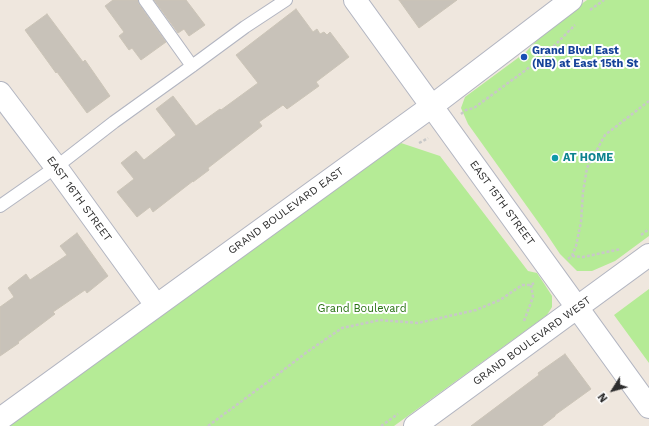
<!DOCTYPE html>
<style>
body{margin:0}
#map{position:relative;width:649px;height:426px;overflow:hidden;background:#efe7de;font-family:"Work Sans",sans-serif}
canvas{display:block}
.north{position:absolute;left:593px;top:370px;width:40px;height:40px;-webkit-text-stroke:3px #fff;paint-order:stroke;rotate:233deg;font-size:11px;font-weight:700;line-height:16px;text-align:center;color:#2d2d2d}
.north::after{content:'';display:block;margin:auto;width:14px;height:18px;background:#2d2d2d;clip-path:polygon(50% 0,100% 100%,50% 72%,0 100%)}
</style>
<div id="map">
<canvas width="649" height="426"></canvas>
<div class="north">N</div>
</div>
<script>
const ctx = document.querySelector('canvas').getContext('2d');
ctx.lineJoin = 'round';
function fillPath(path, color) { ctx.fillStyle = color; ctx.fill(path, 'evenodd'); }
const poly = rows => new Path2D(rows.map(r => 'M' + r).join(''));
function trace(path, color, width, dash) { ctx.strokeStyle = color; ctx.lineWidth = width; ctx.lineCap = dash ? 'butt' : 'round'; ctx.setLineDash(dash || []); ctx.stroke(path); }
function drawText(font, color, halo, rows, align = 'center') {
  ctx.font = font + ' "Work Sans",sans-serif'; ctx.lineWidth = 4; ctx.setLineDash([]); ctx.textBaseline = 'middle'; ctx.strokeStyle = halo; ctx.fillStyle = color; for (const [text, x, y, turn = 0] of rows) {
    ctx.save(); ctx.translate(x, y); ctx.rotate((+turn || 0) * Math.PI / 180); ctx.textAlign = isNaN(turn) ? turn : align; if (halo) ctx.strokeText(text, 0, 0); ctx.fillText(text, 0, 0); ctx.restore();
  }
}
fillPath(poly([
 [587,0,649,0,649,236,615,261,592,271,577,271,560,254,546,233,468,124,461,108,465,97,526,52,549,27],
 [401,143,440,156,528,271,537,273,545,285,552,296,552,307,547,315,394,426,9,426,193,290],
 [649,289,649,363,614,315]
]), '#b5eb96');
const building = poly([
 [113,0,138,0,139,4,166,42,141,60,132,48,129,50,119,36,124,32,105,6,113,0],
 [154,0,186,0,205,25,189,36,184,29,178,33,154,0],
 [399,0,457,0,419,28,399,0],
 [296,9,313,32,317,29,320,34,324,32,327,35,330,32,349,57,316,82,319,86,287,109,283,105,259,122,262,126,208,168,209,170,193,182,193,181,153,212,150,207,137,217,117,192,134,179,121,163,136,151,144,160,176,135,156,109,173,96,196,126,220,109,221,110,258,83,236,55,296,9],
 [47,14,83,62,85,60,110,96,87,113,57,72,56,73,25,30,47,14],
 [77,233,108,276,87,293,85,290,53,312,55,314,18,342,19,343,0,356,0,307,14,297,8,288,26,274,30,280,67,255,60,246,77,233],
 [565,354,591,389,555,415,555,416,542,426,471,426,539,375,538,373,565,354]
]);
fillPath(building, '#c8c2b9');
trace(building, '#cbc4b7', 1);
const lane = poly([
 [145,0,192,66],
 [0,206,56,167,114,122,192,66,245,27,286,0]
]);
const street = poly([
 [355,0,649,407],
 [0,93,56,167,156,305],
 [415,426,649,255]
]);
const secondary = poly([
 [0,419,432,106,571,0]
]);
trace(lane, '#b2b5c1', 14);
trace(street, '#b2b5c1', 24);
trace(secondary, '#b2b5c1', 24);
trace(poly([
 [590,10,604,0],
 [461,114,466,110,474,108,542,58,575,25],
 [419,143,423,141,428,138],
 [641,235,649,229],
 [572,256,583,257,621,249],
 [568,259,572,256,576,246,581,222,583,192,587,168,605,135,649,101],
 [524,321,533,297,531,285],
 [208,426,273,378,307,352,342,328,380,320,418,323,476,310,500,300,522,285,531,285,534,283],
 [381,426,398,414]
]), '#c8c8c8', 2.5, [3, 2]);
trace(lane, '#fff', 12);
trace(street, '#fff', 22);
trace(secondary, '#fff', 22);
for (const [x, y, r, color] of [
 [524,57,4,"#1a4fb4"],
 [555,158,4,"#0f9aa8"]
]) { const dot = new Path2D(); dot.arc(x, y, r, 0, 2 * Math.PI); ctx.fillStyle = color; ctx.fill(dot); trace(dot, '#fff', 1.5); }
drawText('bold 11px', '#164399', '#fff', [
 ["Grand Blvd East",532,51],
 ["(NB) at East 15th St",532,64]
], 'left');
drawText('bold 11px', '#0d838f', '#fff', [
 ["AT HOME",563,158]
], 'left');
drawText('11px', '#2d2d2d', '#fff', [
 ["EAST 16TH STREET",79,199,54],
 ["EAST 15TH STREET",502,203,54],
 ["GRAND BOULEVARD EAST",286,211,-36],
 ["GRAND BOULEVARD WEST",532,341,-36]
]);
drawText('11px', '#297313', '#fff', [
 ["Grand Boulevard",362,309]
]);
</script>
